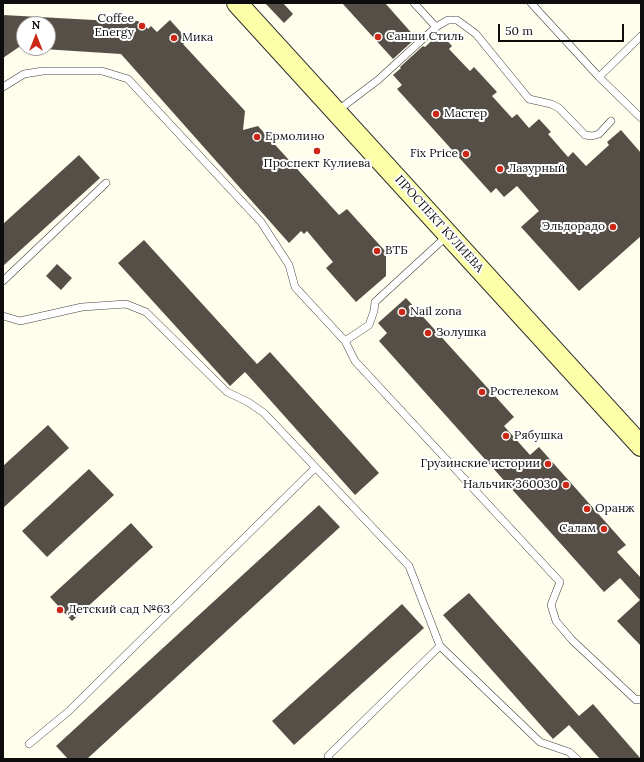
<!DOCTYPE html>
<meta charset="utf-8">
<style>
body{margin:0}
#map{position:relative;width:644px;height:762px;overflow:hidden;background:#fffeec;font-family:Lora,serif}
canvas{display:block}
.frame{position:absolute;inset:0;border:4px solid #0d0d0d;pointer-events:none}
.north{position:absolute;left:16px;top:16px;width:40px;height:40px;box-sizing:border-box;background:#fff;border:1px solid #9e9e9e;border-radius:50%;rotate:0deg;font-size:11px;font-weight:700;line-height:16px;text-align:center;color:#0d0d0d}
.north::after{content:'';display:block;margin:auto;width:14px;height:18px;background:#cb2716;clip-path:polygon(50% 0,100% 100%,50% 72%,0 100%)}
.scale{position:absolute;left:498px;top:24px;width:126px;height:18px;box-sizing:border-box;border:2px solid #0d0d0d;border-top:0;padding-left:5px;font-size:12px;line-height:14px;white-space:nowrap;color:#0d0d0d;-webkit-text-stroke:3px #fff;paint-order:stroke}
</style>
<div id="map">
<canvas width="644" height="762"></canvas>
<div class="frame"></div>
<div class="north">N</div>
<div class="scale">50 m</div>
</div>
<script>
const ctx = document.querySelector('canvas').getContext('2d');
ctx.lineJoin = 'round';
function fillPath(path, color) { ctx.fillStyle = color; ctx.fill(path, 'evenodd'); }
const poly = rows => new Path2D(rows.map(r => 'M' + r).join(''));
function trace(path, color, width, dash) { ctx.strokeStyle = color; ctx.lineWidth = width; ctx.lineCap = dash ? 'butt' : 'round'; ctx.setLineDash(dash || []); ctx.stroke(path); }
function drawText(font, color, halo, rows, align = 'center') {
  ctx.font = font + ' Lora,serif'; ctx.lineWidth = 4; ctx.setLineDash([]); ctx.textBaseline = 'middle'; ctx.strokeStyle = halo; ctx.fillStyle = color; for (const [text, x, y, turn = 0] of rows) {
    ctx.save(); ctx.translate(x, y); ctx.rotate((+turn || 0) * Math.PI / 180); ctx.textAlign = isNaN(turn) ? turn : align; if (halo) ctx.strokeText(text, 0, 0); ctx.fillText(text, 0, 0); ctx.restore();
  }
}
fillPath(poly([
 [265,3,283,3,293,14,284,23],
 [342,3,385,3,416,38,393,59],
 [3,15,130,22,131,19,143,23,148,29,151,26,157,32,170,20,188,40,183,44,245,111,243,130,258,126,339,215,347,209,386,252,386,276,356,302,326,268,333,262,307,231,304,234,301,231,289,243,121,54,27,48,48,48,48,24,24,24,24,48,19,47,3,58],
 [440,33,452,46,449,49,470,71,474,67,497,92,492,96,512,118,517,114,529,128,539,119,551,132,548,134,568,157,573,152,586,166,609,145,607,142,621,130,641,153,641,236,579,291,521,227,539,211,517,186,504,197,496,188,491,193,397,89,402,85,393,75,401,68,400,67,423,46,425,47],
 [79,155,100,178,3,266,3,224],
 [144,240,257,364,270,352,379,473,355,495,245,372,230,386,118,263],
 [57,264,72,278,61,290,46,276],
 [406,298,514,417,504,426,530,455,539,447,626,545,617,552,641,578,641,646,617,621,640,600,620,578,604,592,379,341,387,333,378,323],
 [48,425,69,448,3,508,3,466],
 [89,469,114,495,47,557,22,531],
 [319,505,340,527,87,759,68,759,56,746],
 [131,523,153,547,72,621,50,597],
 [469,593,579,716,593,704,641,759,600,759,569,725,553,739,443,615],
 [402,604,424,628,294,745,272,721]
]), '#564f48');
const service = poly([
 [414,3,436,27],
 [531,3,599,77,641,118],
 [599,77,641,36],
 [3,87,24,74,43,71,102,71,128,79,261,222,289,265,295,287,345,341,369,325,374,311,375,302,448,235],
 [337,111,378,80,436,27,448,20,457,20,476,34,529,99,551,104,559,108,585,135,592,136,599,134,611,121],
 [3,281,106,183],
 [3,316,20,321,82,307,126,304,146,312,227,392,248,402,264,413,409,566,440,646],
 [345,341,355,361,560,582,551,605,556,621,572,640,636,700,641,699],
 [29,744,69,711,315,468],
 [329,759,328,756,440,646,540,742,569,752,577,759]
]);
const secondary = poly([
 [237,3,641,446]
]);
trace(service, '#404040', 8);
trace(secondary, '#2f2f2f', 22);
trace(service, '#fff', 7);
trace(secondary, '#fcffa7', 20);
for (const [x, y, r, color] of [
 [142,26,4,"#cb2716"],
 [378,37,4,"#cb2716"],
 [174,38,4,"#cb2716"],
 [436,114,4,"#cb2716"],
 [257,137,4,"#cb2716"],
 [317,151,4,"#cb2716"],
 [466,154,4,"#cb2716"],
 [500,169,4,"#cb2716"],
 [613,227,4,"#cb2716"],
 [377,251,4,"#cb2716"],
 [402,312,4,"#cb2716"],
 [428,333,4,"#cb2716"],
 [482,392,4,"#cb2716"],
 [506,436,4,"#cb2716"],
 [548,464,4,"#cb2716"],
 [566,485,4,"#cb2716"],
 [587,509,4,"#cb2716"],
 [604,529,4,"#cb2716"],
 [60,610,4,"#cb2716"]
]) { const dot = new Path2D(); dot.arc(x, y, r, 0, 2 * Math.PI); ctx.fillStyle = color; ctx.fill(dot); trace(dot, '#fff', 1.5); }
drawText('12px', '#0d0d0d', '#fff', [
 ["Coffee",134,19,"right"],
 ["Energy",134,33,"right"],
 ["Санши Стиль",386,37],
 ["Мика",182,38],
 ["Мастер",444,114],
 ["Ермолино",265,137],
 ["Fix Price",458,154,"right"],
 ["Проспект Кулиева",317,164,"center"],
 ["Лазурный",508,169],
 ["Эльдорадо",605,227,"right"],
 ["ВТБ",385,251],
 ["Nail zona",410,312],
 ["Золушка",436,333],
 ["Ростелеком",490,392],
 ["Рябушка",514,436],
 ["Грузинские истории",540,464,"right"],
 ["Нальчик 360030",558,485,"right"],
 ["Оранж",595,509],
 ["Салам",596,529,"right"],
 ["Детский сад №63",68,610]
], 'left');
drawText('12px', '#0d0d0d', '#fff', [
 ["ПРОСПЕКТ КУЛИЕВА",439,224,48]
]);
</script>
